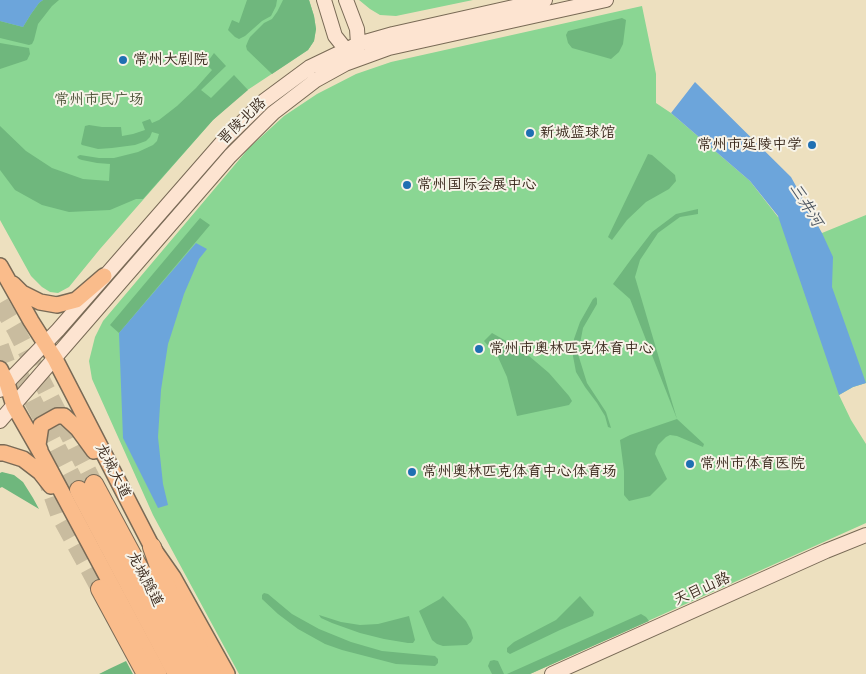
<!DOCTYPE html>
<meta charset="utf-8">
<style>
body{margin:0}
canvas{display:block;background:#ede0bf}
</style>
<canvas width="866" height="674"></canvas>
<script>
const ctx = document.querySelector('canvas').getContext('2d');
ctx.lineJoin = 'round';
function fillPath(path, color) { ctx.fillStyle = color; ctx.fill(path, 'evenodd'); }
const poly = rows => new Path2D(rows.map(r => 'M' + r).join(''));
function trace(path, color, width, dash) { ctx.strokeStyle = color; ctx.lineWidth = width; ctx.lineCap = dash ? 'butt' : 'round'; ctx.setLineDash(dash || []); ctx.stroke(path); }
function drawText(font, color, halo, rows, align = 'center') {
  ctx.font = font + ' Delius,"LXGW WenKai TC",sans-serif'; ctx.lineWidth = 4; ctx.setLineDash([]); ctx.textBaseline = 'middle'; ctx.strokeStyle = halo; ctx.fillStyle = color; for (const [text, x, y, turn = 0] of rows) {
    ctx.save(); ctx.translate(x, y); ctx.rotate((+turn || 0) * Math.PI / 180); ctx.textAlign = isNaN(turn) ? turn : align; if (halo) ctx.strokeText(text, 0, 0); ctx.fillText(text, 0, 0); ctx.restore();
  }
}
fillPath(poly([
 [0,0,309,0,314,16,316,29,314,41,308,50,243,93,213,120,100,249,69,287,58,293,50,292,42,287,31,276,0,220],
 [359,0,473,0,396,16,380,15,370,9],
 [642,6,656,74,656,103,671,113,750,181,778,217,822,233,866,215,866,383,853,387,839,395,851,420,866,444,866,523,530,674,239,674,153,515,92,379,89,361,95,337,103,321,249,148,284,116,317,94,356,74,391,62]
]), '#8ad693');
fillPath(poly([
 [43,0,59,0,52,6,38,24,34,40,32,44,29,45,0,38,0,21,23,27,31,14,39,3],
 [247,0,277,0,276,6,271,16,262,21,245,36,239,39,235,37,228,30,232,20,239,23],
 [283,0,309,0,314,16,316,29,314,41,308,50,272,74,247,50,246,46,248,41,250,37,264,23,272,19,277,12],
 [622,18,626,20,623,44,619,52,611,59,572,48,568,43,566,35,568,31],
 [0,43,29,48,30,54,27,60,0,69],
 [214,53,226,66,201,90,211,98,234,75,248,90,213,120,143,199,136,199,110,210,69,212,42,205,15,190,0,170,0,126,26,151,52,168,83,179,109,181,110,164,97,163,82,160,79,159,77,157,78,156,80,155,99,158,114,158,138,152,153,145,157,141,159,134,152,132,150,137,146,141,135,145,112,148,98,149,82,145,81,144,85,126,89,125,102,127,121,127,122,136,133,134,145,130,142,122,150,119,152,123,159,120,177,106,196,88,212,70,206,64],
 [648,154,652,155,675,175,676,181,669,189,646,202,627,220,612,240,608,237],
 [698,209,698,214,680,217,658,233,640,260,635,277,677,419,704,444,703,447,677,436,670,435,666,437,658,445,656,450,655,454,667,479,650,496,629,501,624,495,624,471,620,440,630,435,677,419,630,299,613,284,632,258,652,232,676,214],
 [200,218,210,225,119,333,110,325],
 [596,297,597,299,597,304,583,328,578,354,587,383,606,412,611,428,608,427,605,416,597,403,585,387,576,372,573,356,574,339,580,322,593,299],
 [492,333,522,350,549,373,569,396,572,401,569,405,517,416,507,377,498,357,484,341],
 [2,472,14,475,23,482,33,498,39,509,2,487,0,488,0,473],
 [264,593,268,594,292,614,319,629,351,642,382,651,435,656,438,659,438,663,435,666,396,664,342,650,325,644,298,629,278,614,262,599,262,595],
 [443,596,466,621,471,630,473,638,471,642,467,645,443,646,437,644,432,640,419,611,440,599],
 [580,596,594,612,593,616,560,630,510,654,507,652,507,648,514,642,556,620],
 [641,614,646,617,649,621,530,674,507,674],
 [319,615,341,622,360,625,378,624,409,616,415,640,413,643,408,643,384,639,360,633,332,623,321,618],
 [494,660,498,661,504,674,492,674,488,666,490,661],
 [126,661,133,674,99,674,109,669]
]), '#6fb77d');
fillPath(poly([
 [0,0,43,0,39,3,31,14,23,27,0,21],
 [695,82,791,177,822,233,833,257,832,287,866,383,853,387,839,395,778,216,750,181,671,113],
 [196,243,207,249,199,259,184,294,171,335,168,344,161,390,158,437,163,484,168,505,158,508,123,438,119,333]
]), '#6ca5db');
trace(poly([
 [0,303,16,330,94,484],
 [0,346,16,390],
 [20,376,79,490],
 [44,471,59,514,100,589]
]), '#c9bc9f', 18, [18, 9]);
const secondary = poly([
 [324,0,335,36,351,56],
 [346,0,357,29,358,44,356,53],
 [0,390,58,330,224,140,264,101,310,67,358,44,393,34,545,0],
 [0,421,230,156,273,113,316,80,345,64,389,48,606,0],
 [552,674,826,551,866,535]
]);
const primary = poly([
 [0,266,31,321,55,359,152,547,173,577,227,674],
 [13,284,22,293,40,302,57,305,76,300,104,276],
 [0,369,7,383,14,406,42,455,159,674],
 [40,450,38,445,41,425,57,416,64,416,78,429,94,451],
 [0,453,4,453,23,459,40,472,51,486]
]);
const highway = poly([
 [94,484,196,674],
 [79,490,177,674],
 [152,547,169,594,212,674],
 [100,589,146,674]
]);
trace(secondary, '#796a56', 16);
trace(primary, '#796a56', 18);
trace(highway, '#796a56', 20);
trace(secondary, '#fde4d1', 14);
trace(primary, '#fabc8b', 15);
trace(highway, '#fabc8b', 18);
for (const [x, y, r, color] of [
 [123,60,5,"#1f6fb2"],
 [530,133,5,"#1f6fb2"],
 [812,145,5,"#1f6fb2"],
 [407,185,5,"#1f6fb2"],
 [479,349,5,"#1f6fb2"],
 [690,464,5,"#1f6fb2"],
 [412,472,5,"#1f6fb2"]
]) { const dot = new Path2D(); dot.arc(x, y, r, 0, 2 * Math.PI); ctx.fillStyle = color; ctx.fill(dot); trace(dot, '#f7f3e8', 2); }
drawText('15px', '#3b2a1e', '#f7f3e8', [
 ["常州大剧院",133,60],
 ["新城篮球馆",540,133],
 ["常州市延陵中学",802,145,"right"],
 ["常州国际会展中心",417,185],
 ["常州市奥林匹克体育中心",489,349],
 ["常州市体育医院",700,464],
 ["常州奥林匹克体育中心体育场",422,472]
], 'left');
drawText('15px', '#4f553b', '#f7f3e8', [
 ["常州市民广场",99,100]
]);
drawText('15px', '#3b2a1e', '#f7f3e8', [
 ["晋陵北路",242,121,-44],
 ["龙城大道",113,471,63],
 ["龙城隧道",145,579,62],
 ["天目山路",702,589,-24]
]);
drawText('italic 16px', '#4c5560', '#f7f3e8', [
 ["三井河",806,205,58]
]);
</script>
